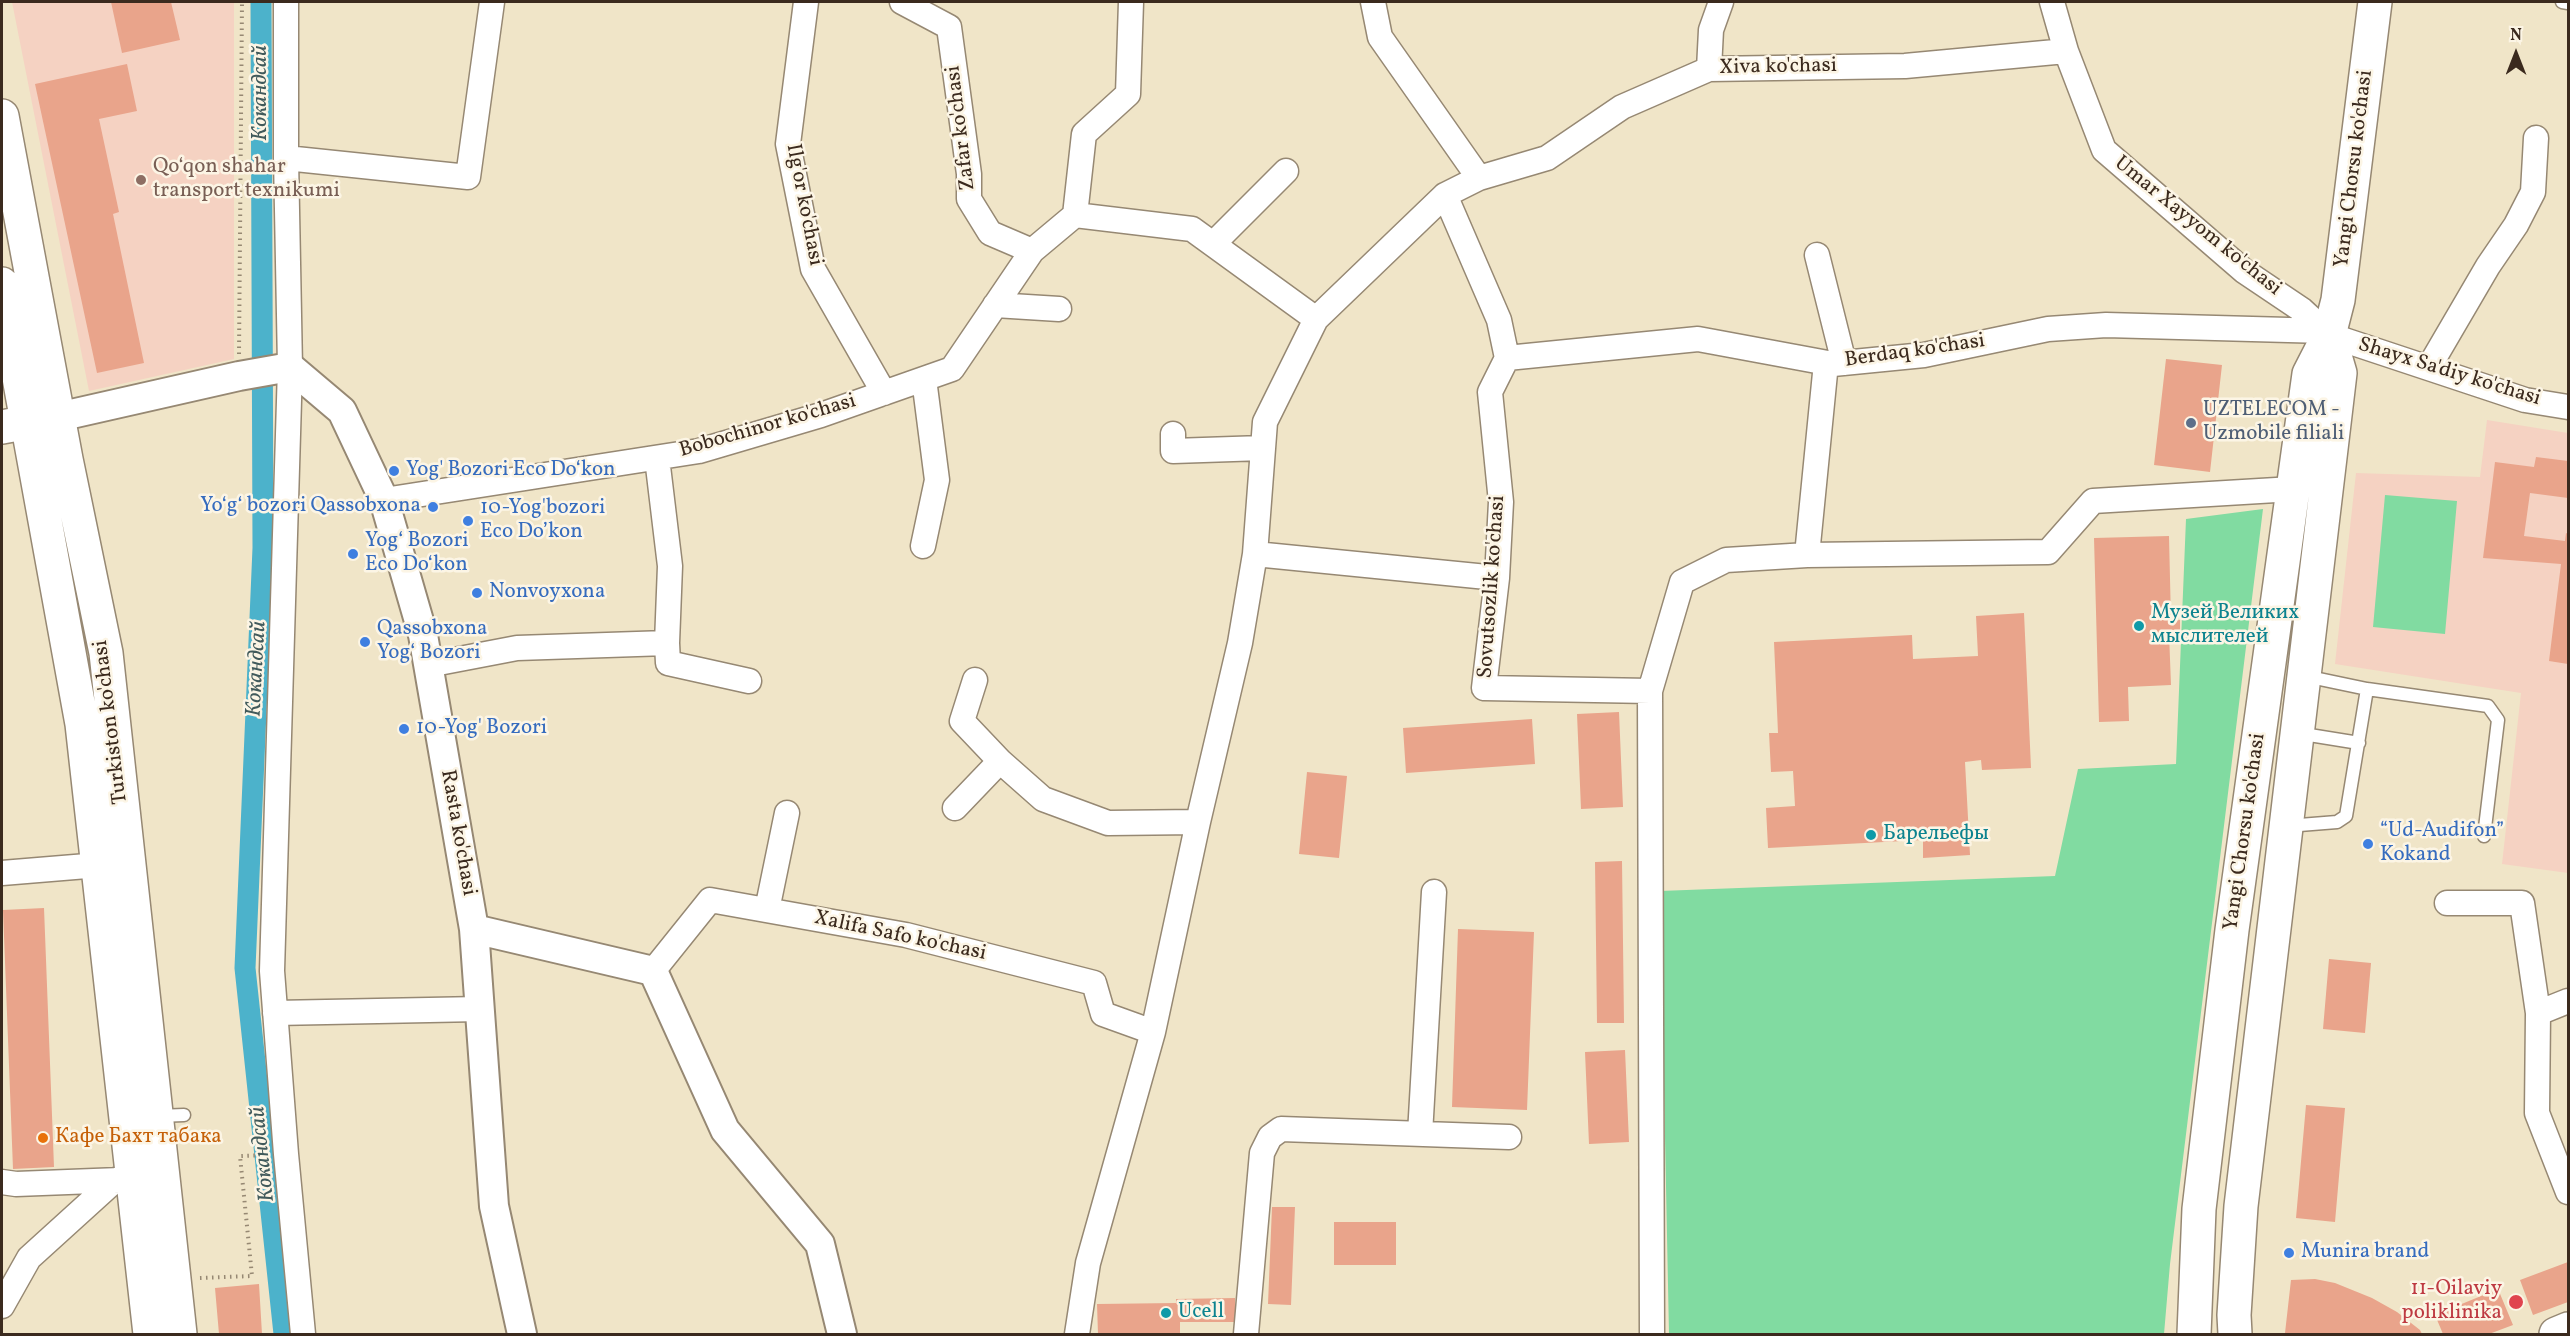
<!DOCTYPE html>
<meta charset="utf-8">
<style>
body{margin:0}
#map{position:relative;width:2570px;height:1336px;overflow:hidden;background:#f0e5c8;font-family:Vollkorn,serif}
canvas{display:block}
.frame{position:absolute;inset:0;border:3px solid #3b2a1e;pointer-events:none}
.north{position:absolute;left:2486px;top:24px;width:60px;height:60px;-webkit-text-stroke:4px #fcf5e5;paint-order:stroke;rotate:0deg;font-size:16px;font-weight:700;line-height:24px;text-align:center;color:#3b2a1e}
.north::after{content:'';display:block;margin:auto;width:21px;height:27px;background:#3b2a1e;clip-path:polygon(50% 0,100% 100%,50% 72%,0 100%)}
</style>
<div id="map">
<canvas width="2570" height="1336"></canvas>
<div class="frame"></div>
<div class="north">N</div>
</div>
<script>
const ctx = document.querySelector('canvas').getContext('2d');
ctx.lineJoin = 'round';
function fillPath(path, color) { ctx.fillStyle = color; ctx.fill(path, 'evenodd'); }
const poly = rows => new Path2D(rows.map(r => 'M' + r).join(''));
function trace(path, color, width, dash) { ctx.strokeStyle = color; ctx.lineWidth = width; ctx.lineCap = dash ? 'butt' : 'round'; ctx.setLineDash(dash || []); ctx.stroke(path); }
function drawText(font, color, halo, rows, align = 'center') {
  ctx.font = font + ' Vollkorn,serif'; ctx.lineWidth = 5; ctx.setLineDash([]); ctx.textBaseline = 'middle'; ctx.strokeStyle = halo; ctx.fillStyle = color; for (const [text, x, y, turn = 0] of rows) {
    ctx.save(); ctx.translate(x, y); ctx.rotate((+turn || 0) * Math.PI / 180); ctx.textAlign = isNaN(turn) ? turn : align; if (halo) ctx.strokeText(text, 0, 0); ctx.fillText(text, 0, 0); ctx.restore();
  }
}
fillPath(poly([
 [12,2,234,2,234,359,89,391],
 [2487,420,2568,433,2568,873,2502,864,2521,693,2335,664,2356,473,2480,477]
]), '#f5d2c2');
fillPath(poly([
 [2385,495,2457,501,2445,634,2373,627],
 [2263,509,2170,1264,2164,1334,1669,1334,1660,891,2055,876,2078,769,2176,764,2186,519]
]), '#81dba1');
trace(poly([
 [261,2,263,548,245,968,284,1334]
]), '#4cb2cb', 21);
fillPath(poly([
 [111,2,171,2,180,40,122,53],
 [127,64,137,111,99,119,119,212,113,214,144,363,97,373,35,84],
 [2166,359,2222,365,2210,472,2154,465],
 [2536,457,2568,461,2568,498,2530,493,2524,536,2565,541,2566,533,2568,534,2568,664,2549,661,2561,564,2483,558,2495,462,2534,467],
 [2169,536,2171,621,2180,620,2180,632,2169,633,2171,685,2128,687,2129,721,2099,722,2094,538],
 [2024,613,2031,768,1982,770,1981,760,1965,762,1970,855,1923,858,1923,840,1768,848,1766,808,1795,806,1793,771,1771,772,1769,733,1778,733,1774,642,1912,635,1913,659,1978,656,1976,616],
 [1619,712,1623,807,1581,809,1577,714],
 [1532,719,1535,764,1406,773,1403,728],
 [1307,772,1347,776,1339,858,1299,854],
 [1622,861,1624,1023,1597,1023,1595,862],
 [44,908,54,1167,13,1169,3,910],
 [1458,929,1534,932,1527,1110,1452,1107],
 [2329,959,2371,963,2365,1033,2323,1029],
 [1625,1050,1629,1142,1589,1144,1585,1052],
 [2306,1105,2345,1108,2335,1222,2296,1218],
 [1272,1207,1295,1207,1291,1305,1268,1304],
 [1334,1222,1396,1222,1396,1265,1334,1265],
 [2568,1262,2568,1302,2533,1315,2520,1280],
 [2315,1279,2335,1283,2372,1298,2397,1312,2420,1330,2422,1334,2285,1333,2291,1280],
 [259,1284,262,1334,219,1334,215,1288],
 [2498,1289,2513,1325,2489,1334,2443,1334,2435,1315],
 [1235,1298,1235,1322,1180,1322,1180,1334,1098,1334,1097,1304,1176,1303,1176,1299]
]), '#e9a48b');
const service = poly([
 [2562,2,2568,3],
 [2305,676,2367,689,2488,706,2498,720,2484,836],
 [2297,733,2359,743],
 [2287,826,2337,822,2346,816,2367,689],
 [158,1116,184,1115]
]);
const minor = poly([
 [286,2,286,158,290,367,272,971,286,1154,303,1334],
 [806,2,788,144,813,269,884,393],
 [902,2,949,27,969,174,969,199,990,233,1032,251],
 [1373,2,1380,37,1479,178],
 [2052,2,2066,51,2104,150,2244,271,2302,310,2329,335,2525,400,2568,407],
 [1709,69,1711,30,1721,2],
 [286,158,468,177,492,2],
 [1445,195,1499,320,1507,358,1490,392,1501,502,1497,578,1484,688,1650,691],
 [1075,215,1192,229,1316,319],
 [1213,244,1286,171],
 [1817,255,1844,363],
 [995,305,1059,309],
 [1507,358,1698,339,1833,364,1924,355,2048,329,2106,325,2325,331],
 [2429,367,2488,266,2516,225,2533,192,2536,138],
 [1173,434,1173,451,1263,448],
 [657,458,670,566,667,643],
 [384,500,699,451,821,415,952,369,1032,251,1075,215,1084,134,1128,94,1131,2],
 [923,546,937,480,924,379],
 [1255,554,1497,578],
 [1807,555,1826,363],
 [428,665,517,648,667,643,668,663,749,681],
 [975,680,962,721,1000,761,1043,799,1108,823,1198,822],
 [955,808,1000,761],
 [2,873,99,865],
 [2447,903,2522,903,2538,1013],
 [767,910,787,813],
 [653,971,710,900,906,935,1094,983,1103,1014,1153,1032],
 [2568,1001,2538,1013,2537,1113,2568,1192],
 [275,1013,480,1009],
 [1420,1134,1434,892],
 [2,1182,16,1184,120,1180],
 [2,1306,29,1258,115,1180],
 [1077,1334,1088,1263,1153,1032,1198,822,1240,643,1255,554,1265,422,1316,319,1445,195,1479,178,1547,158,1622,107,1709,69,1905,66,2066,51],
 [1246,1334,1262,1153,1270,1137,1281,1129,1509,1137],
 [1652,1334,1650,691,1682,582,1726,560,1807,555,2048,552,2093,501,2293,489]
]);
const tertiary = poly([
 [58,417,239,376,290,367,342,411,384,500,423,635,474,929,494,1206,522,1334],
 [474,929,653,971,725,1130,820,1244,842,1334]
]);
const secondary = poly([
 [2,427,56,417],
 [2194,1334,2199,1209,2232,930,2309,374,2329,335,2338,300,2375,2],
 [2235,1334,2234,1315,2241,1206,2340,373,2329,335]
]);
const primary = poly([
 [2,116,66,459,106,653,180,1334],
 [2,284,82,724,150,1334],
 [2556,1334,2568,1329]
]);
trace(service, '#968873', 15);
trace(minor, '#968873', 27);
trace(tertiary, '#968873', 32);
trace(secondary, '#968873', 36);
trace(primary, '#968873', 36);
trace(poly([
 [239,354,242,2],
 [200,1278,252,1276,240,1156,267,1155]
]), '#968873', 4, [1.5, 4.5]);
trace(service, '#fff', 12);
trace(minor, '#fff', 24);
trace(tertiary, '#fff', 28);
trace(secondary, '#fff', 33);
trace(primary, '#fff', 33);
for (const [x, y, r, color] of [
 [141,180,6,"#8d6e63"],
 [2191,423,6,"#5c6f8a"],
 [394,471,6,"#3f7fe0"],
 [433,507,6,"#3f7fe0"],
 [468,521,6,"#3f7fe0"],
 [353,554,6,"#3f7fe0"],
 [477,593,6,"#3f7fe0"],
 [2139,626,6,"#0f9aa8"],
 [365,642,6,"#3f7fe0"],
 [404,729,6,"#3f7fe0"],
 [1871,835,6,"#0f9aa8"],
 [2368,844,6,"#3f7fe0"],
 [43,1138,6,"#e8710a"],
 [2289,1253,6,"#3f7fe0"],
 [2516,1302,8,"#e0444e"],
 [1166,1313,6,"#0f9aa8"]
]) { const dot = new Path2D(); dot.arc(x, y, r, 0, 2 * Math.PI); ctx.fillStyle = color; ctx.fill(dot); trace(dot, '#fcf5e5', 2); }
drawText('21px', '#3b2a1e', '#fcf5e5', [
 ["Xiva ko'chasi",1778,68,-1],
 ["Zafar ko'chasi",962,128,-97],
 ["Yangi Chorsu ko'chasi",2355,169,-83],
 ["Ilg'or ko'chasi",803,205,79],
 ["Umar Xayyom ko'chasi",2197,227,39],
 ["Berdaq ko'chasi",1915,352,-8],
 ["Shayx Sa'diy ko'chasi",2449,373,17],
 ["Bobochinor ko'chasi",768,427,-16],
 ["Sovutsozlik ko'chasi",1493,587,-86],
 ["Turkiston ko'chasi",112,722,-97],
 ["Yangi Chorsu ko'chasi",2246,832,-82],
 ["Rasta ko'chasi",457,833,80],
 ["Xalifa Safo ko'chasi",900,937,12]
]);
drawText('21px', '#785e54', '#fcf5e5', [
 ["Qoʻqon shahar",153,168],
 ["transport texnikumi",153,192]
], 'left');
drawText('21px', '#4e5e75', '#fcf5e5', [
 ["UZTELECOM -",2203,411],
 ["Uzmobile filiali",2203,435]
], 'left');
drawText('21px', '#366cbe', '#fcf5e5', [
 ["Yog' Bozori Eco Do‘kon",406,471],
 ["Yoʻgʻ bozori Qassobxona",421,507,"right"],
 ["10-Yog'bozori",480,509],
 ["Eco Do’kon",480,533],
 ["Yogʻ Bozori",365,542],
 ["Eco Doʻkon",365,566],
 ["Nonvoyxona",489,593],
 ["Qassobxona",377,630],
 ["Yog‘ Bozori",377,654],
 ["10-Yog' Bozori",416,729],
 ["“Ud-Audifon”",2380,832],
 ["Kokand",2380,856],
 ["Munira brand",2301,1253]
], 'left');
drawText('21px', '#0d838f', '#fcf5e5', [
 ["Музей Великих",2151,614],
 ["мыслителей",2151,638],
 ["Барельефы",1883,835],
 ["Ucell",1178,1313]
], 'left');
drawText('21px', '#c56008', '#fcf5e5', [
 ["Кафе Бахт табака",55,1138]
], 'left');
drawText('21px', '#be3a42', '#fcf5e5', [
 ["11-Oilaviy",2502,1290],
 ["poliklinika",2502,1314]
], 'right');
drawText('italic 22px', '#415a5b', '#fcf5e5', [
 ["Кокандсай",262,93,-90],
 ["Кокандсай",258,669,-87],
 ["Кокандсай",264,1154,-96]
]);
</script>
